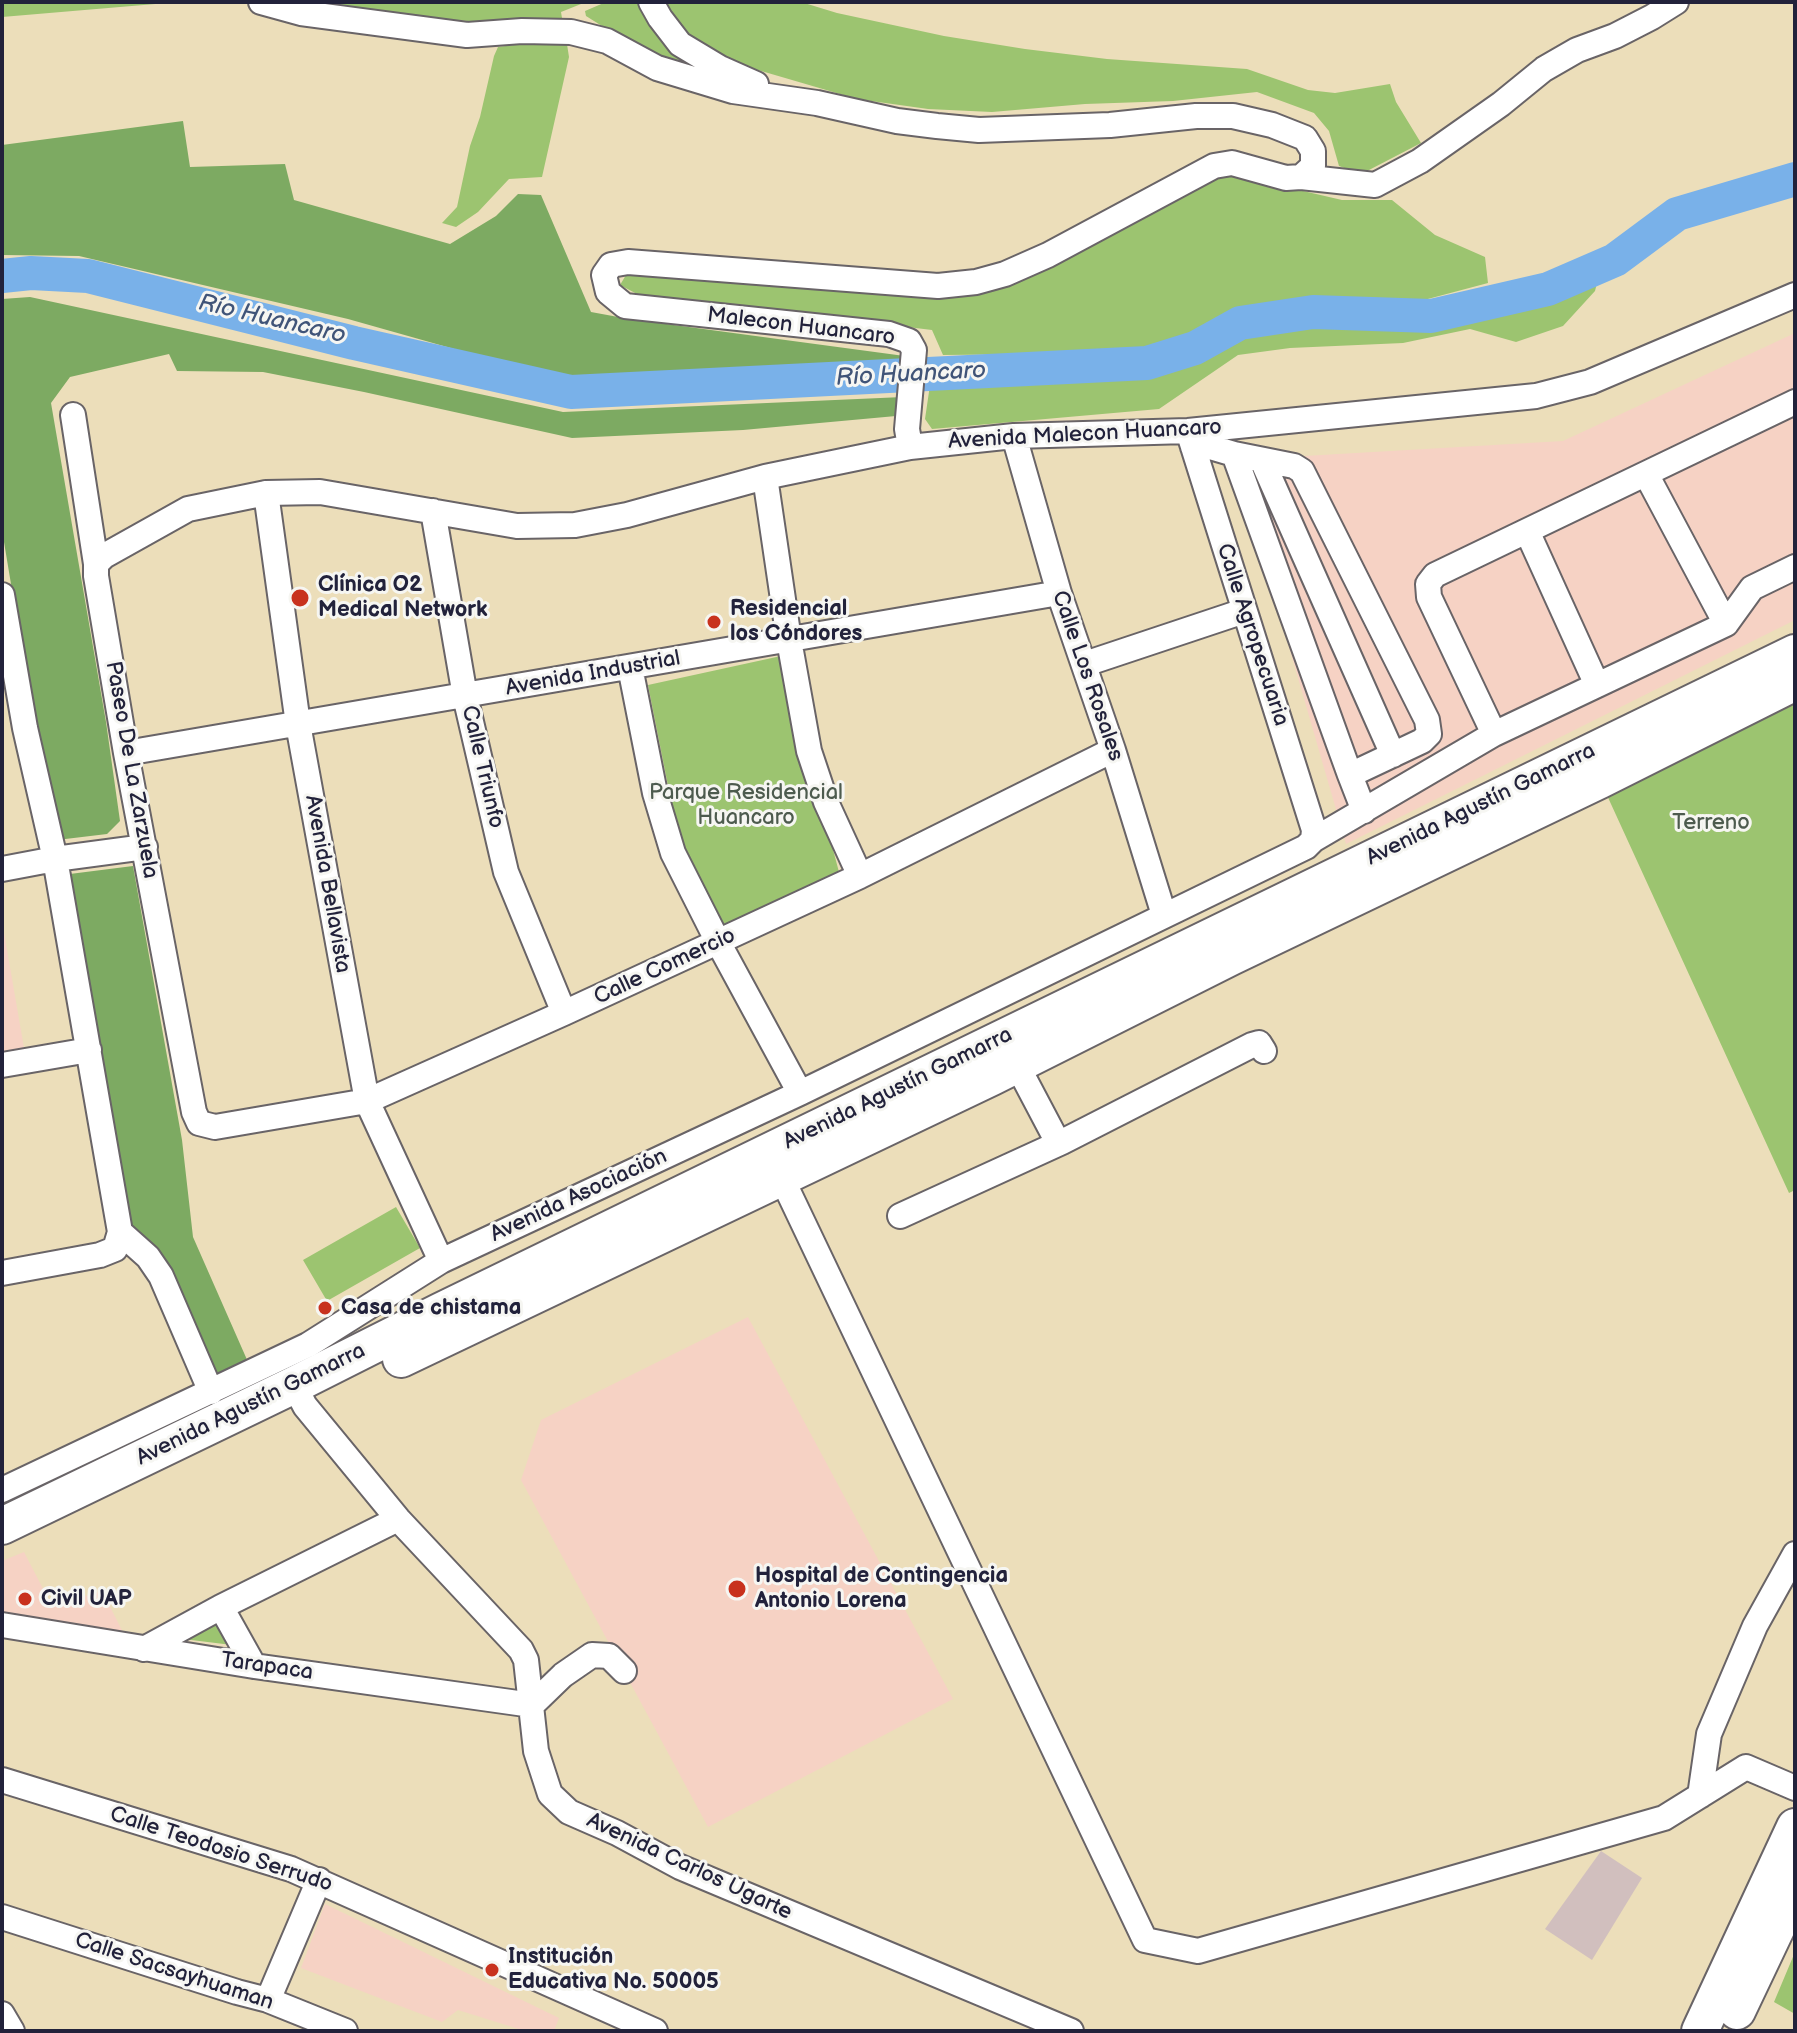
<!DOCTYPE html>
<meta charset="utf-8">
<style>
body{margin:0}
#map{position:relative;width:1797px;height:2033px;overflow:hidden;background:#ecdeba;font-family:"Balsamiq Sans",sans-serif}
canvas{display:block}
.frame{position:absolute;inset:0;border:4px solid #22223b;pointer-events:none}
</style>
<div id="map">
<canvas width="1797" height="2033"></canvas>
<div class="frame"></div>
</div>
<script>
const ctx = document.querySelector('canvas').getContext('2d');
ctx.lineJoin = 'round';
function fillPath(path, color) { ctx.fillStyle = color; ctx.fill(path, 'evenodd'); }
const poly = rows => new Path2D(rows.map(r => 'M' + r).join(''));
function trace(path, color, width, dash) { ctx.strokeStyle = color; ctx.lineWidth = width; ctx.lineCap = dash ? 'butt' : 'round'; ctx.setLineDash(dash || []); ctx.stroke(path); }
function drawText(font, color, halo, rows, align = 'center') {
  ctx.font = font + ' "Balsamiq Sans",sans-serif'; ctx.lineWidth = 6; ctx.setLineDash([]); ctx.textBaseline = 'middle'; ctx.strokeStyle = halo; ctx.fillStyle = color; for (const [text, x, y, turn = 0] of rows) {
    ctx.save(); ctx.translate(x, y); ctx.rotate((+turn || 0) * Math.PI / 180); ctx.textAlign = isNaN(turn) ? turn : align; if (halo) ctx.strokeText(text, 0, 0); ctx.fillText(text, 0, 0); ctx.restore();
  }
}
fillPath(poly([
 [1795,333,1795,620,1346,844,1235,460,1563,441],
 [2,921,24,1048,2,1052],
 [748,1317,953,1699,708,1827,521,1480,541,1420],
 [24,1552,52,1606,102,1591,129,1644,2,1625,2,1561],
 [325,1904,559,2018,554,2031,525,2031,458,2010,442,2022,301,1968]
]), '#f6d2c4');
fillPath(poly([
 [1601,1851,1642,1878,1592,1960,1545,1929]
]), '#d1bfbe');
fillPath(poly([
 [2,2,179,2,2,17],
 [285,2,586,2,561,12,563,24,440,20],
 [606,2,641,2,734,89,626,41,586,16,585,11],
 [660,2,801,2,837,13,944,36,1025,49,1107,59,1247,69,1308,90,1335,93,1390,84,1396,102,1421,143,1369,170,1358,173,1339,166,1329,131,1314,113,1257,92,1173,101,1085,104,992,112,928,109,857,99,727,61,683,33],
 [566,38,569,57,542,177,509,179,478,212,456,227,442,223,457,207,470,146,480,117,494,56,498,47],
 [1234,175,1342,200,1392,200,1435,235,1485,257,1488,283,1424,300,1283,301,1243,307,1194,334,1146,353,943,355,932,330,637,294,620,285,626,275,774,282,931,296,990,292,1055,263,1205,178],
 [1599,275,1595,291,1563,326,1516,342,1470,329,1403,343,1290,348,1238,355,1159,409,932,429,925,419,930,385,1161,372,1194,357,1239,332,1299,320,1452,322,1549,298],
 [781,656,839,872,724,925,677,831,648,685],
 [1795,692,1795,1190,1789,1193,1600,780],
 [396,1207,420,1248,327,1301,303,1260],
 [212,1612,232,1645,175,1638],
 [1795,1952,1795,2014,1774,2002]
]), '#9cc470');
fillPath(poly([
 [183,121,190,167,285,164,294,200,450,244,496,216,518,194,541,195,591,312,629,319,912,357,912,367,586,379,539,373,348,319,79,256,2,255,2,145],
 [30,297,563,412,903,397,896,416,743,430,572,438,364,392,263,372,177,371,169,354,70,377,51,403,106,722,120,821,107,834,57,840,34,722,2,530,2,299],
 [133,866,182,1140,193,1237,248,1362,216,1383,150,1242,131,1225,62,875]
]), '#7daa62');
trace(poly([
 [2,276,31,273,88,276,354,343,571,392,1147,363,1195,348,1240,323,1313,312,1431,316,1548,289,1615,260,1677,214,1795,179]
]), '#79b1e9', 34);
const minor = poly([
 [261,2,301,13,467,35,522,31,571,32,607,41,657,68,733,91,817,103,897,121,937,126,979,130,1110,125,1196,116,1233,116,1272,125,1305,138,1313,151,1313,166,1301,177,1286,178,1232,163,1214,166,1048,255,1005,274,976,282,938,286,628,262,611,265,604,275,608,292,625,306,889,334,909,341,914,350,907,429,910,447],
 [651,2,660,18,680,44,720,68,756,84],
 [1301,177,1375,185,1420,161,1501,104,1544,69,1577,50,1615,36,1652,17,1676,2],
 [73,415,96,564,96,576,126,753,194,1112,199,1123,215,1127,367,1101,564,1013,860,876,1113,750],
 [1189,434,1314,830,1313,840],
 [1014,436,1059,593,1113,750,1164,915],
 [1193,447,1207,446,1234,454,1294,466,1302,471,1427,720,1429,734,1422,741,1350,775,1364,811],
 [1234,454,1350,775],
 [1262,460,1393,755],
 [1646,474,1726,624],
 [765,477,789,640,809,751,826,802,860,876],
 [266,493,298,724,367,1101,441,1261],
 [433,511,465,696,506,872,564,1013],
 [1527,531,1597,685],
 [96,564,104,556,188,509,266,493,320,492,517,526,575,525,627,515,765,477,910,447,1014,436,1188,431,1536,396,1590,382,1795,295],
 [2,595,25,728,55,859,120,1232,148,1257,161,1276,211,1392],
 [1085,664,1244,611],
 [630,667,655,793,673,853,718,942,800,1093],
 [1494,734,1726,624,1752,588,1795,567],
 [126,753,1059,593],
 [2,869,55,859,145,847],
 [2,1065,89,1050],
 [1017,1065,1056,1139,1062,1142],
 [776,1166,1145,1940,1198,1951,1664,1818,1746,1767,1795,1788],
 [900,1216,1062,1142,1252,1045,1259,1043,1264,1051],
 [2,1273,100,1255,115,1249,120,1232],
 [294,1385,305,1406,398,1519,521,1650,526,1660,536,1751,550,1794,569,1812,617,1833,680,1867,1071,2031],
 [2,1490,308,1345,441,1261,800,1093,1306,847,1313,840,1494,734,1429,597,1428,584,1435,575,1795,402],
 [221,1607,254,1666],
 [2,1625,254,1666,532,1705,563,1675,592,1655,609,1656,624,1671],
 [144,1649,221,1607,398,1519],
 [2,1780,291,1869,655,2031],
 [1700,1796,1709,1734,1755,1626,1795,1554],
 [2,1917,237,1992,268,2000,345,2031],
 [268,2000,319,1880],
 [2,2014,12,2031]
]);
const highway = poly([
 [401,1359,992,1077,1231,957,1600,780,1795,682],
 [2,1526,294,1385,441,1311,1795,653],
 [1737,2011,1795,1889],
 [1700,2031,1795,1827]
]);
trace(minor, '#696467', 28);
trace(highway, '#696467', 40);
trace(minor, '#fff', 24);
trace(highway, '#fff', 36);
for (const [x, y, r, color] of [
 [300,598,10,"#c8321e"],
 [714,622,8,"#c8321e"],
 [325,1308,8,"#c8321e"],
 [737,1589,10,"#c8321e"],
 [25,1599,8,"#c8321e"],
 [492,1970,8,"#c8321e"]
]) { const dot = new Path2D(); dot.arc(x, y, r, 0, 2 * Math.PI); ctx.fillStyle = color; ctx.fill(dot); trace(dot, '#f6f6f2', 3); }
drawText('22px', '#22223b', '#f6f6f2', [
 ["Malecon Huancaro",801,327,7],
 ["Avenida Malecon Huancaro",1085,435,-3],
 ["Calle Agropecuaria",1252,635,72],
 ["Avenida Industrial",593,674,-10],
 ["Calle Los Rosales",1087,676,71],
 ["Calle Triunfo",482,767,77],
 ["Paseo De La Zarzuela",131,770,80],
 ["Avenida Agustín Gamarra",1481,805,-26],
 ["Avenida Bellavista",327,884,80],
 ["Calle Comercio",665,967,-25],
 ["Avenida Agustín Gamarra",898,1089,-26],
 ["Avenida Asociación",579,1196,-25],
 ["Avenida Agustín Gamarra",251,1405,-26],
 ["Tarapaca",267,1667,8],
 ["Calle Teodosio Serrudo",221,1850,18],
 ["Avenida Carlos Ugarte",689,1867,25],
 ["Calle Sacsayhuaman",174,1972,18]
]);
drawText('bold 22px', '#22223b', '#f6f6f2', [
 ["Clínica O2",318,585],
 ["Medical Network",318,610],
 ["Residencial",730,609],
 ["los Cóndores",730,634],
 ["Casa de chistama",341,1308],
 ["Hospital de Contingencia",755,1576],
 ["Antonio Lorena",755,1601],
 ["Civil UAP",41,1599],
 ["Institución",508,1957],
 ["Educativa No. 50005",508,1982]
], 'left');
drawText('22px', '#4d5b4e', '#f6f6f2', [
 ["Parque Residencial",746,793],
 ["Huancaro",746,818],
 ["Terreno",1711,823]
]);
drawText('italic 24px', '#405478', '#f6f6f2', [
 ["Río Huancaro",272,320,13],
 ["Río Huancaro",911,375,-3]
]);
</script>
